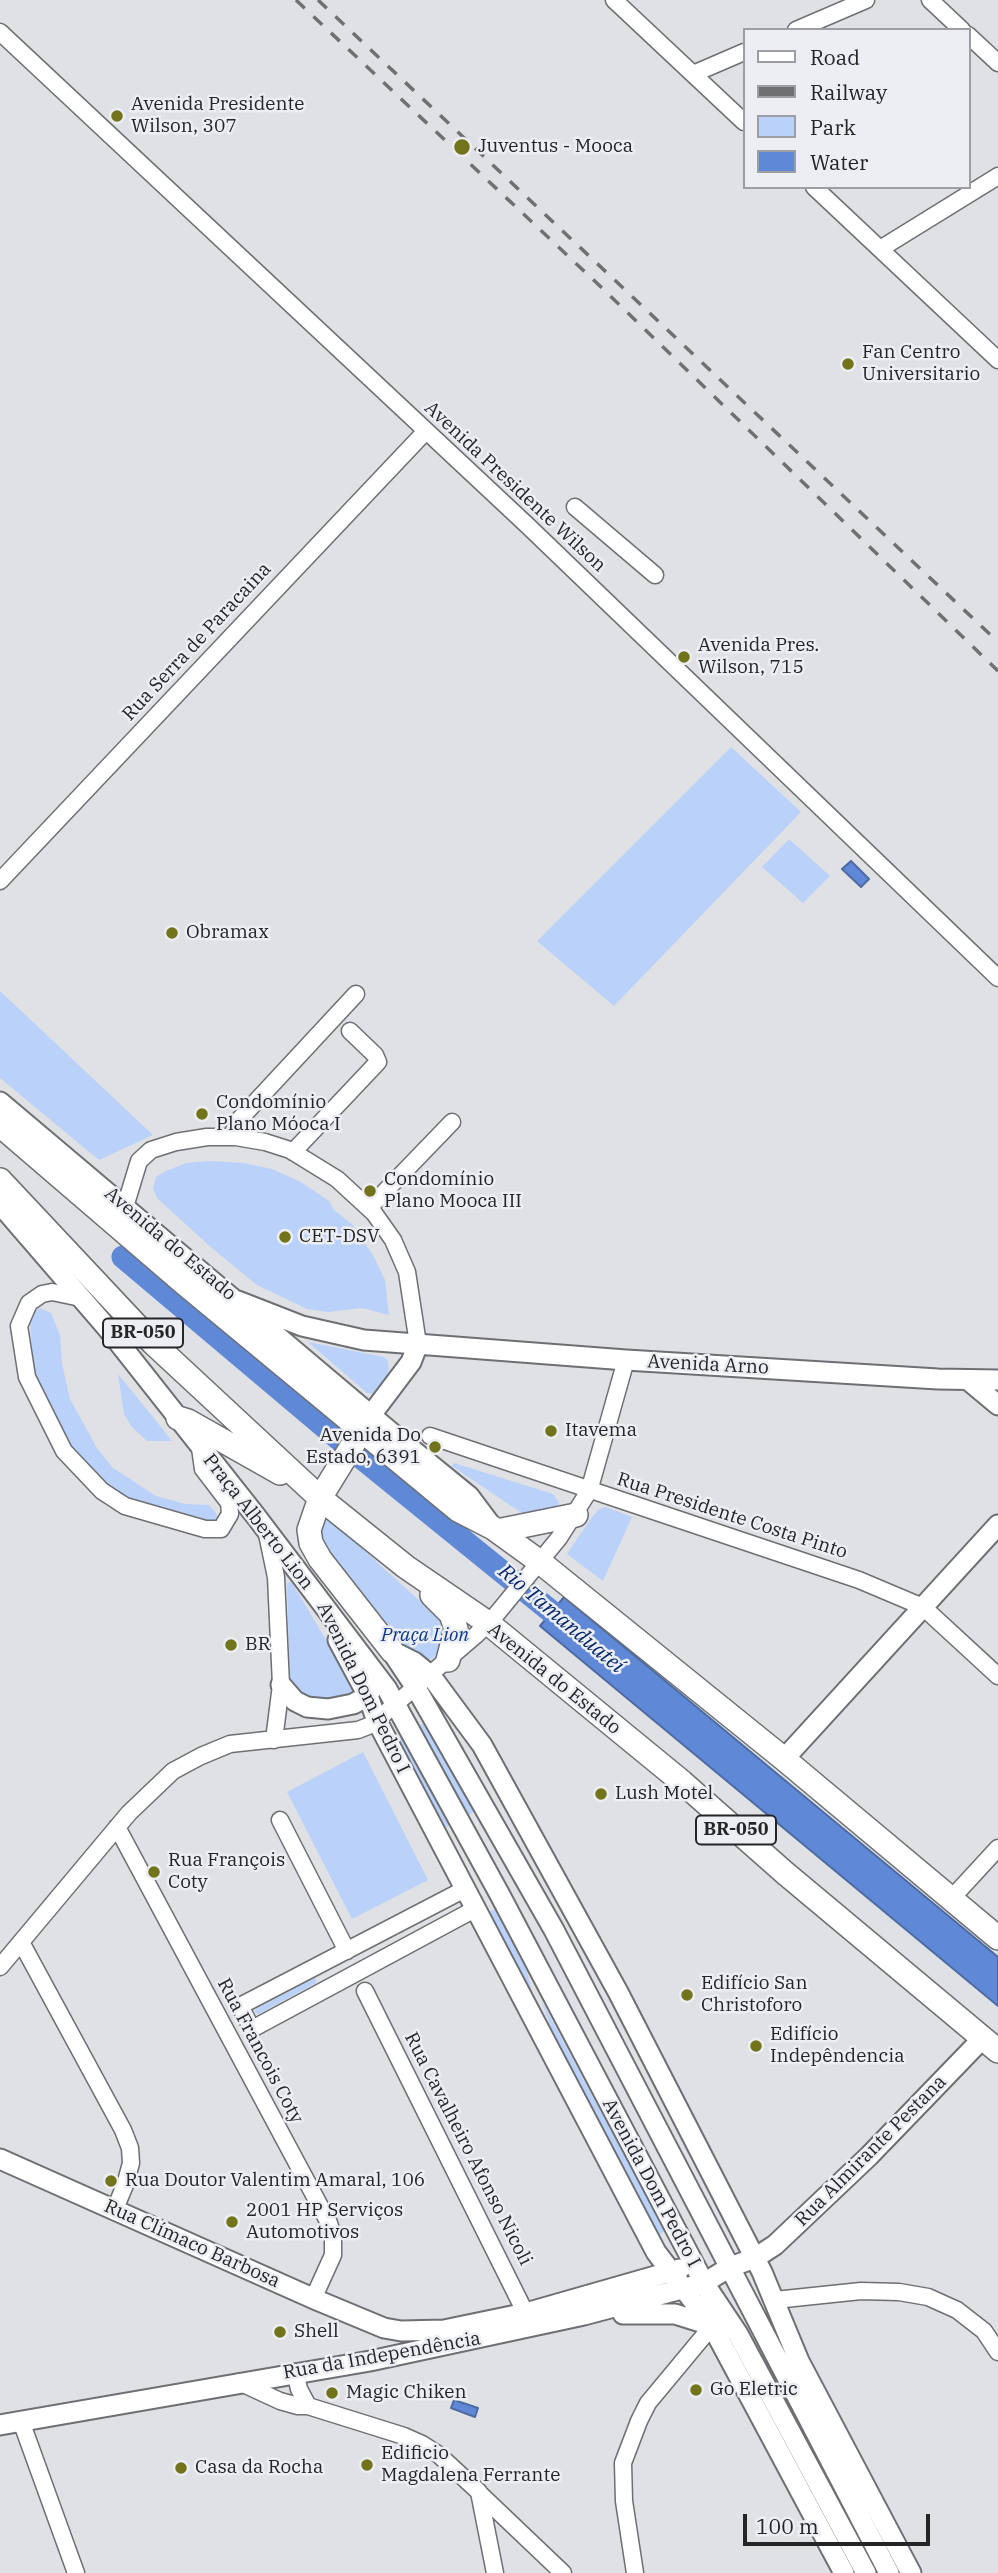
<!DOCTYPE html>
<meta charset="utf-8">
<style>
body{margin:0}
#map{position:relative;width:998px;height:2573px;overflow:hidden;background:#dfe1e5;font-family:"IBM Plex Serif",serif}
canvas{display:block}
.legend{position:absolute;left:743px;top:28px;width:228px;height:161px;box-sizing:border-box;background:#eceef3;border:2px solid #9c9ea1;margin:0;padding:9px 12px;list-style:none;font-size:21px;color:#242526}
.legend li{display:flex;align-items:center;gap:14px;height:35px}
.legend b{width:35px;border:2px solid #9c9ea1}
.scale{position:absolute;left:743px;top:2514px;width:187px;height:32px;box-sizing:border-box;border:4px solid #242526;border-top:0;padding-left:9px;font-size:21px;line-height:24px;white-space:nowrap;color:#242526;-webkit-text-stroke:5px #eceef3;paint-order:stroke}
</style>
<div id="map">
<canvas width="998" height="2573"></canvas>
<ul class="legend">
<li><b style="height:9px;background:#fff"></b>Road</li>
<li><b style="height:9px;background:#6f7072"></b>Railway</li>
<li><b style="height:19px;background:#bad1fa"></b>Park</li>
<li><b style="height:19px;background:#5f89d7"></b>Water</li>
</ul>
<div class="scale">100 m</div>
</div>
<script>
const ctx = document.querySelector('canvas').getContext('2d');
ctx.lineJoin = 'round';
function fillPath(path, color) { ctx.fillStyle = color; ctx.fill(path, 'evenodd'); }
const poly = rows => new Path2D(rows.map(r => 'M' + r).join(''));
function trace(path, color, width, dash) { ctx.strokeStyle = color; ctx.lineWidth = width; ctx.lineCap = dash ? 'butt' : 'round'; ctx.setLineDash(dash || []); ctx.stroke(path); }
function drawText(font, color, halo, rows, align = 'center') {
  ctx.font = font + ' "IBM Plex Serif",serif'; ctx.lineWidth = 5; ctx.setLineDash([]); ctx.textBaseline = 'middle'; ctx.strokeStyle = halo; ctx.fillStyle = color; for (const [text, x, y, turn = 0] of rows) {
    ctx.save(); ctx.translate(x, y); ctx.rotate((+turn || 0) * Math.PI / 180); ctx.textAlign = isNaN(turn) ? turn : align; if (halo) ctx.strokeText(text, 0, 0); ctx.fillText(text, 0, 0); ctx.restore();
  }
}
fillPath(poly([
 [731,747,801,812,614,1006,537,941],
 [789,839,830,876,803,903,762,867],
 [0,991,153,1135,99,1160,0,1078],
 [209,1161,244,1163,272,1169,301,1182,329,1201,334,1210,353,1225,374,1257,385,1280,389,1315,362,1308,328,1312,307,1309,257,1285,213,1249,158,1199,153,1189,156,1177,166,1171,186,1163],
 [40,1308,51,1313,60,1335,62,1364,70,1399,97,1448,113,1468,156,1496,185,1504,209,1505,216,1513,218,1520,215,1523,194,1522,123,1499,82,1464,53,1421,32,1369,30,1315],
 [308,1342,384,1357,388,1361,389,1369,385,1382,376,1394,367,1393],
 [118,1374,161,1427,172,1441,147,1441,131,1426,124,1414],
 [454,1463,553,1494,559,1502,557,1511,529,1518,452,1466],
 [606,1507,632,1517,603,1581,567,1554,592,1517,599,1509],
 [331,1520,446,1625,447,1642,433,1658,423,1661,415,1657,323,1546,319,1536,323,1521],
 [289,1582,292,1583,355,1688,352,1698,309,1703,290,1682,287,1584],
 [425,1722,475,1811,469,1815,419,1726],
 [402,1736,450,1825,444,1828,397,1739],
 [363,1752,428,1880,352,1919,287,1792],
 [495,1909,527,1971,535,2006,489,1912],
 [314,1978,316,1979,316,1983,262,2012,258,2014,255,2012,256,2009],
 [542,2002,665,2231,658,2235,553,2034]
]), '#bad1fa');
const water = poly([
 [851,861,869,879,861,887,842,869,851,861],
 [564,1597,998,1957,998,2006,540,1626,564,1597],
 [454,2400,478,2408,475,2417,451,2408,454,2400]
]);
fillPath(water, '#5f89d7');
trace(water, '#4d6ba2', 2);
trace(poly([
 [123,1257,353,1451,574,1630]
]), '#5f89d7', 23);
const minor = poly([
 [614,0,744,122],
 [930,0,962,30],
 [796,30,866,0],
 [0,32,528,526,998,978],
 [968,35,998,63],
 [693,74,744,52],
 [814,187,998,360],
 [880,249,998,176],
 [575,507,655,575],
 [0,881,425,432],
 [232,1137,237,1122,356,994],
 [293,1152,378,1062,375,1055,350,1031],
 [125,1207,139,1161,151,1150,176,1142,207,1137,236,1137,265,1142,290,1150,337,1179,374,1213,393,1240,407,1272,418,1344],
 [369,1208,452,1122],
 [81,1298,52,1292,42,1294,29,1303,19,1326,27,1377,64,1451,102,1491,125,1506,205,1529,221,1529,230,1514,229,1503,203,1469,200,1448],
 [430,1436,859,1580,923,1607,998,1676],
 [267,1534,276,1577,281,1685,274,1740],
 [280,1820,347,1951],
 [117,1827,329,2223,333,2236,333,2255,313,2299],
 [465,1889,240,2006,252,2029,475,1909],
 [951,1899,998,1848],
 [21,1942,123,2130,130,2148,131,2163,125,2185,115,2209],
 [0,1967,129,1813,173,1771,201,1756,230,1744,358,1730,371,1725,476,1635,495,1616,559,1538,589,1491,626,1360],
 [365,1991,531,2324],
 [775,2300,861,2291,899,2292,928,2297,957,2310,984,2331,998,2352],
 [295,2372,299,2389,308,2406],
 [239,2382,280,2401,298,2406,308,2406,404,2436,422,2444,439,2455,479,2492,495,2573],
 [21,2421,76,2573],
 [479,2493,563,2573],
 [635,2573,624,2501,623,2463,639,2421,648,2403,712,2326]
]);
const major = poly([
 [0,1102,393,1434,469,1496,493,1528],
 [0,1204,108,1329,255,1515,387,1689,500,1895,704,2283,738,2334,866,2573],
 [238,1301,302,1326,364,1340,626,1360,938,1379,998,1380],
 [968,1380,998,1405],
 [371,1415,411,1362,418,1344],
 [338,1640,368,1696,377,1721,656,2252,712,2326,844,2573],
 [392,1651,414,1662,431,1676,482,1745,618,1992,762,2272,799,2361,911,2573],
 [392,1652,416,1688,554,1930,889,2573],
 [281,1685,295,1701,307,1707,328,1709,353,1704,368,1696,373,1686],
 [784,1759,998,1525],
 [0,2159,319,2301,384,2328,401,2331,444,2330,526,2313,680,2269],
 [623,2314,675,2314,710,2325],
 [0,2425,370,2361,584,2315,704,2283,730,2267,755,2258,775,2245,869,2156,982,2039]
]);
const highway = poly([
 [0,1125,185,1284,458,1510,493,1528,540,1562,784,1759,998,1938],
 [0,1180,153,1343,320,1498,406,1567,488,1623,682,1782,785,1873,998,2051],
 [371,1415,320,1498,309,1530,311,1543,320,1559,392,1651],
 [178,1418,188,1421,280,1473],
 [497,1531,576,1515],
 [432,1595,451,1614,456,1629,448,1660]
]);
trace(minor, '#6d6f73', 19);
trace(major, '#6d6f73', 23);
trace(highway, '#6d6f73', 26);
trace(minor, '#fff', 16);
trace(major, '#fff', 19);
trace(highway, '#fff', 23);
trace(poly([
 [296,0,601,287,998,671],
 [318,0,998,642]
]), '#6f7072', 3.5, [12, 12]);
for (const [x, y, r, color] of [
 [117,116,7,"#71741b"],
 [462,147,9,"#71741b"],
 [848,364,7,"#71741b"],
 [684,657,7,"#71741b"],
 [172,933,7,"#71741b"],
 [202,1114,7,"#71741b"],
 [370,1191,7,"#71741b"],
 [285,1237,7,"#71741b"],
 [551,1431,7,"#71741b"],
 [435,1447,7,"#71741b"],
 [231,1645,7,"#71741b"],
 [601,1794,7,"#71741b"],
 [154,1872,7,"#71741b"],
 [687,1995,7,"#71741b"],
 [756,2046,7,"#71741b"],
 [111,2181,7,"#71741b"],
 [232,2222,7,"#71741b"],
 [280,2332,7,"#71741b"],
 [696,2390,7,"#71741b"],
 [332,2393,7,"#71741b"],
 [367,2465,7,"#71741b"],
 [181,2468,7,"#71741b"]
]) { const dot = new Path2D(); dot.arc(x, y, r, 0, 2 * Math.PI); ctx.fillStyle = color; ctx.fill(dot); trace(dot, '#eceef3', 2.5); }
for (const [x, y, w] of [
 [143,1333,80],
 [736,1830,80]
]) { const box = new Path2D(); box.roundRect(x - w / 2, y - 14.5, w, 29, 5); ctx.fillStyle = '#eceef3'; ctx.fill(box); trace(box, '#242526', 2); }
drawText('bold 18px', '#242526', null, [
 ["BR-050",143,1333],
 ["BR-050",736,1830]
]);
drawText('19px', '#242526', '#eceef3', [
 ["Avenida Presidente",131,105],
 ["Wilson, 307",131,127],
 ["Juventus - Mooca",478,147],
 ["Fan Centro",862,353],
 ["Universitario",862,375],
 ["Avenida Pres.",698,646],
 ["Wilson, 715",698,668],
 ["Obramax",186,933],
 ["Condomínio",216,1103],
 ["Plano Móoca I",216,1125],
 ["Condomínio",384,1180],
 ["Plano Mooca III",384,1202],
 ["CET-DSV",299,1237],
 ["Itavema",565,1431],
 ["Avenida Do",421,1436,"right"],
 ["Estado, 6391",421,1458,"right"],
 ["BR",245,1645],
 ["Lush Motel",615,1794],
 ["Rua François",168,1861],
 ["Coty",168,1883],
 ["Edifício San",701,1984],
 ["Christoforo",701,2006],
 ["Edifício",770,2035],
 ["Indepêndencia",770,2057],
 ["Rua Doutor Valentim Amaral, 106",125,2181],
 ["2001 HP Serviços",246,2211],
 ["Automotivos",246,2233],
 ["Shell",294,2332],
 ["Go Eletric",710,2390],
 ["Magic Chiken",346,2393],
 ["Edificio",381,2454],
 ["Magdalena Ferrante",381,2476],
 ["Casa da Rocha",195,2468]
], 'left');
drawText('19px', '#242526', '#eceef3', [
 ["Avenida Presidente Wilson",515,487,43],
 ["Rua Serra de Paracaina",197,642,-47],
 ["Avenida do Estado",170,1244,40],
 ["Avenida Arno",708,1365,3],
 ["Rua Presidente Costa Pinto",732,1516,18],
 ["Praça Alberto Lion",258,1522,52],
 ["Avenida do Estado",554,1679,39],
 ["Avenida Dom Pedro I",363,1688,64],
 ["Rua Francois Coty",260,2051,62],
 ["Rua Cavalheiro Afonso Nicoli",468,2149,63],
 ["Rua Almirante Pestana",871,2151,-45],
 ["Avenida Dom Pedro I",651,2183,62],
 ["Rua Clímaco Barbosa",192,2244,24],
 ["Rua da Independência",382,2356,-10]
]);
drawText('italic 19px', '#083892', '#eceef3', [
 ["Praça Lion",425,1636]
]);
drawText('italic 21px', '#06296e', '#eceef3', [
 ["Rio Tamanduateí",561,1619,40]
]);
</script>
